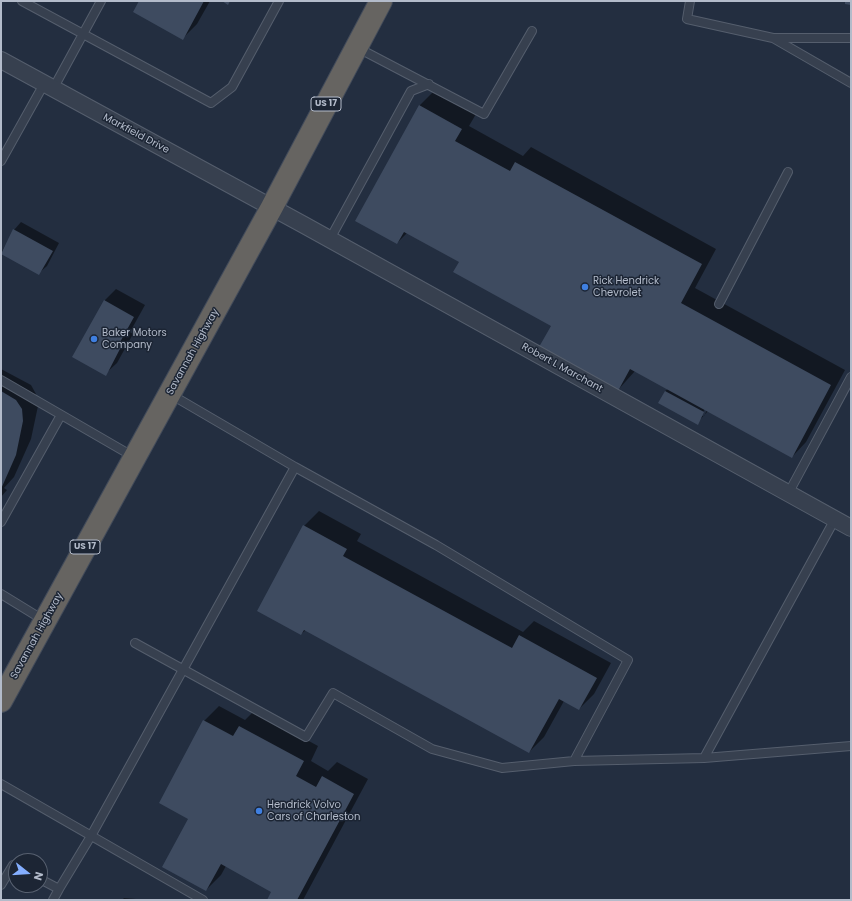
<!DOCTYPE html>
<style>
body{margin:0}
#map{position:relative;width:852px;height:901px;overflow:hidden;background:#232e40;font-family:Poppins,sans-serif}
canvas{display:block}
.frame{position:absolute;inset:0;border:2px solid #b3bbca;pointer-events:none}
.north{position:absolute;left:8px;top:853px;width:40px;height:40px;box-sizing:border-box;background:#1c2534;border:1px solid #586170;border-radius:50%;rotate:107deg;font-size:11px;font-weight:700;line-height:16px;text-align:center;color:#b3bbca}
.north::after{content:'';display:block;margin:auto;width:14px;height:18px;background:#84aefe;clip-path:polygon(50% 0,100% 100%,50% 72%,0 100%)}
</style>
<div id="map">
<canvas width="852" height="901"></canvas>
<div class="frame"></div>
<div class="north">N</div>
</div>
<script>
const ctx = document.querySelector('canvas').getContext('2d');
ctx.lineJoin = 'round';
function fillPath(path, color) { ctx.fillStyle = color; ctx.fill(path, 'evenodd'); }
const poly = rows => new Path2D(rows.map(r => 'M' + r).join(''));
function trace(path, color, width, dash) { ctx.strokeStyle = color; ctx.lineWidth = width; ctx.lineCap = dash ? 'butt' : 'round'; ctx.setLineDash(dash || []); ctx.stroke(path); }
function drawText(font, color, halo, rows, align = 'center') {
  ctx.font = font + ' Poppins,sans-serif'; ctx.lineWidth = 3; ctx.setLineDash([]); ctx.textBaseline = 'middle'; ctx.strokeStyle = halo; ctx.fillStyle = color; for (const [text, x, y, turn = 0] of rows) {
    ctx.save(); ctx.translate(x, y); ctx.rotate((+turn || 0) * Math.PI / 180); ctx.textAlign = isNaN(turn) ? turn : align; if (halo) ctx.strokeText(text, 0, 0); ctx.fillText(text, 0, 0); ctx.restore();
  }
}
fillPath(poly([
 [140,1,210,1,197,24,182,39],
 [434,91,476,114,469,126,523,156,531,147,716,249,695,288,845,370,806,442,792,457,708,411,697,423,665,391,668,389,635,371,618,390,552,325,460,262,407,233,397,243,419,106],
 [706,407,708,408,704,416,701,416],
 [21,222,59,243,47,266,39,273,1,253,14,230],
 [116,289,145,305,130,332,133,334,117,363,105,374,73,356,105,300],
 [1,369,31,385,36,394,38,406,31,439,14,477,4,488,7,490,1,497],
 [319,511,361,534,357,541,523,632,534,621,611,663,594,694,579,709,564,701,544,737,529,752,306,630,301,634,304,526],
 [219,706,245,720,254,711,318,746,311,761,328,771,337,762,368,779,303,900,268,900,273,891,226,866,221,875,206,890,189,818,204,721],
 [124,898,148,900,122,900]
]), '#0007');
fillPath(poly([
 [139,1,204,1,183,40,133,12],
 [222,1,230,1,228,5],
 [845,1,851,1,851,5,845,4],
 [419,105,462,129,455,141,510,171,515,162,702,264,681,303,831,385,792,458,630,369,618,391,539,347,551,326,453,272,459,262,404,232,397,244,355,221],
 [13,229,53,251,39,275,1,254],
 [104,300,134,317,119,344,122,345,106,376,72,357],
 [1,391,16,400,22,409,23,421,16,455,1,489],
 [665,391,704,412,698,425,658,403],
 [303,525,347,549,343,556,512,648,519,635,597,678,579,710,559,699,529,753,304,630,301,635,257,611],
 [203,720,233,736,239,726,304,761,296,776,316,787,322,776,354,794,297,900,267,900,271,892,221,864,206,891,162,867,188,819,159,803]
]), '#3e4b60');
const service = poly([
 [22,1,211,103,232,87,279,1],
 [690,1,687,19,773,38,851,83],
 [774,38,851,38],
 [358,48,484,114,532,31],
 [53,89,101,1],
 [1,161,44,84],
 [330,239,411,91,429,84],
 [719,304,788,172],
 [1,380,134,457],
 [788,494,851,377],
 [1,522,61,415],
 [1,594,45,621],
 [135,643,306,737,333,693,432,749,502,768,574,761,628,660,436,545,295,467],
 [704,758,851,746],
 [574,761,704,758,835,519],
 [1,784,203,900],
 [40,879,59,889,91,836,295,467,170,394],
 [1,885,13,865,16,867],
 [53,900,59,889]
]);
const minor = poly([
 [1,60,304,225,851,528]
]);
const trunk = poly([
 [1,701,272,207,381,1]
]);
trace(service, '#555e6d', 10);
trace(minor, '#555e6d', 18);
trace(trunk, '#424b5a', 24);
trace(service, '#37404f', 8);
trace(minor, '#37404f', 16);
trace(trunk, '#666461', 22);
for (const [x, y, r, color] of [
 [585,287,4,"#3f7fe0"],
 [94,339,4,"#3f7fe0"],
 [259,811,4,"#3f7fe0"]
]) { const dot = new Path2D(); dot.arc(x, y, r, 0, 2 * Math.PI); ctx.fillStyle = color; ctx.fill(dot); trace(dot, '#1c2534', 1.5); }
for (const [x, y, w] of [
 [326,104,30],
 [85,547,30]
]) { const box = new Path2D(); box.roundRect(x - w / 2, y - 7, w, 14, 3); ctx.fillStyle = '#1c2534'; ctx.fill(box); trace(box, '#b3bbca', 1); }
drawText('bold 9px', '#b3bbca', null, [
 ["US 17",326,104],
 ["US 17",85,547]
]);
drawText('10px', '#b3bbca', '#1c2534', [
 ["Markfield Drive",136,134,28],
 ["Savannah Highway",193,352,-61],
 ["Robert L Marchant",562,368,29],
 ["Savannah Highway",37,636,-61]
]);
drawText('10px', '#b3bbca', '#1c2534', [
 ["Rick Hendrick",593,281],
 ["Chevrolet",593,293],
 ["Baker Motors",102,333],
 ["Company",102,345],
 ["Hendrick Volvo",267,805],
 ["Cars of Charleston",267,817]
], 'left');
</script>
